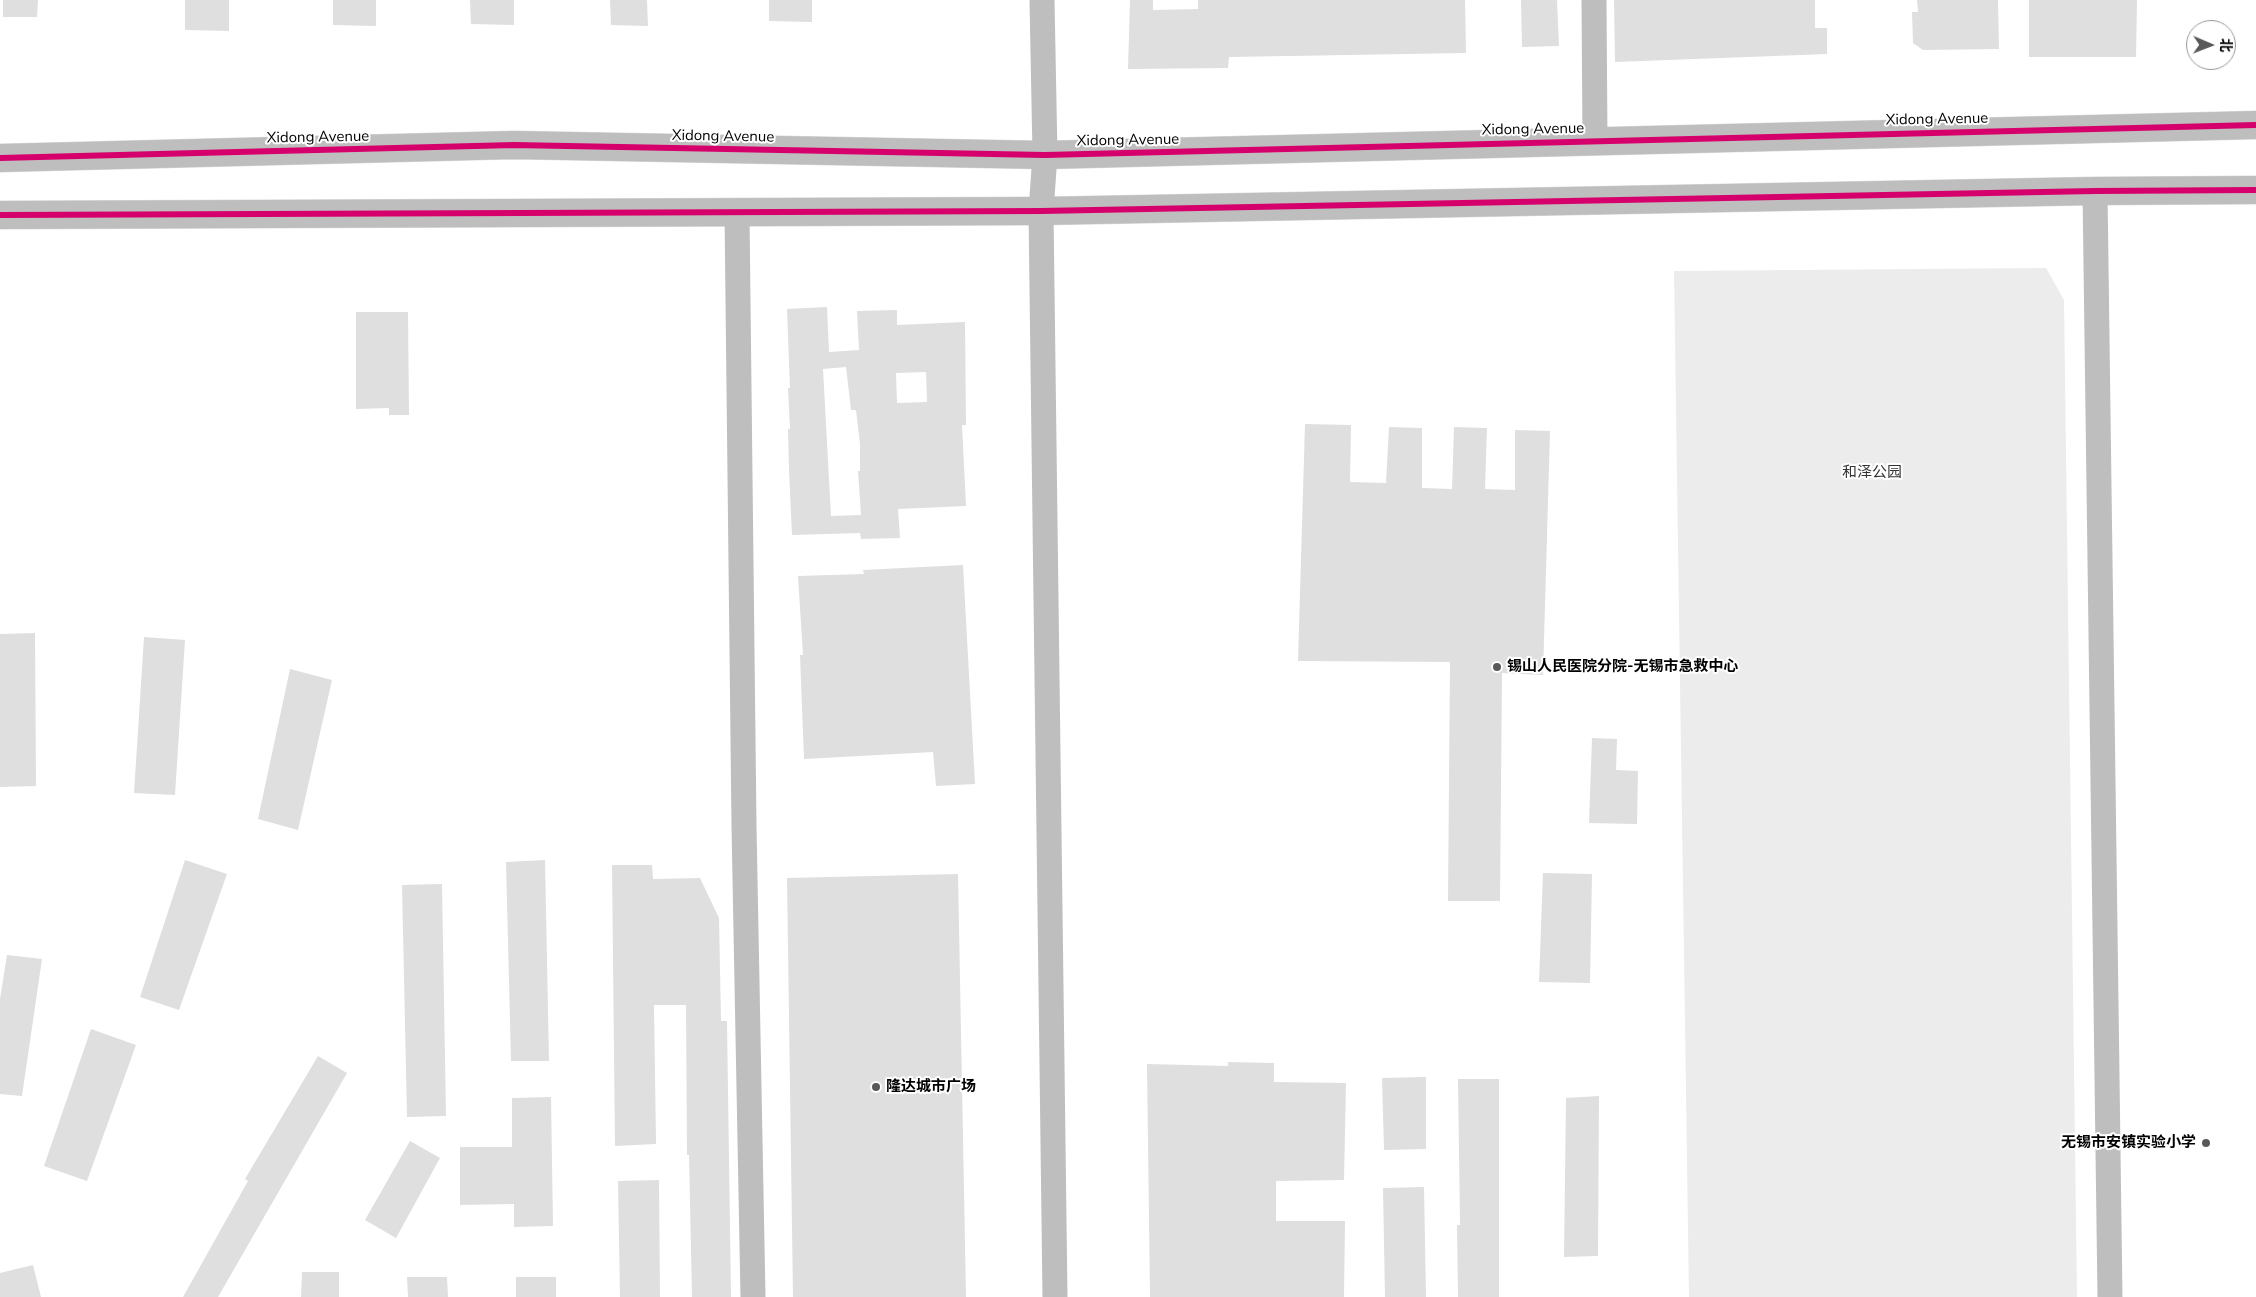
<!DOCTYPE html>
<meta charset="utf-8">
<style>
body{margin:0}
#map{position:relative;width:2256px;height:1297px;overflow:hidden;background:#fff;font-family:"Nunito Sans","Noto Sans SC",sans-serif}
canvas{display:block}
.north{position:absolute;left:2186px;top:20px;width:50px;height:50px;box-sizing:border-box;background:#fff;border:1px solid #999;border-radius:50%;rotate:91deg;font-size:14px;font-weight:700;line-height:20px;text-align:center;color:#000}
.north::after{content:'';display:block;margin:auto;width:18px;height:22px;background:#595959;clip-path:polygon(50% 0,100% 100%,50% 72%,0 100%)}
</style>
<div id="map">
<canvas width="2256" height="1297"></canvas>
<div class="north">北</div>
</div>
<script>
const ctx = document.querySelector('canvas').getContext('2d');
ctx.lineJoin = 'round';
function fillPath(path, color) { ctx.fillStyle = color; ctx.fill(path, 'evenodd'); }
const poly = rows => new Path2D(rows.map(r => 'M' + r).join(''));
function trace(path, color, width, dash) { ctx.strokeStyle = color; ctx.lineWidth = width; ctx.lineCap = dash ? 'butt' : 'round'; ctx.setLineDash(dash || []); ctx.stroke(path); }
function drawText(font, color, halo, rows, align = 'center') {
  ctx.font = font + ' "Nunito Sans","Noto Sans SC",sans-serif'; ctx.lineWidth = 4; ctx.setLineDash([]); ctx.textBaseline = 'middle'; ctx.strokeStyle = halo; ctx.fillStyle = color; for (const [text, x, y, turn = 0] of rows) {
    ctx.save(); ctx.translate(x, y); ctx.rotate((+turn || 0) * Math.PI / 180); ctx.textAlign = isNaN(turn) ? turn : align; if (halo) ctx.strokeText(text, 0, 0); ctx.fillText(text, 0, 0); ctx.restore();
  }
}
fillPath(poly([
 [2046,268,2064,300,2077,1297,1689,1297,1674,271]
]), '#ececec');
fillPath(poly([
 [3,0,38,0,37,17,3,17],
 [185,0,229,0,229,31,185,30],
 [333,0,376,0,376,26,333,25],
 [470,0,514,0,514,25,471,24],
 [610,0,647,0,648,26,611,25],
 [769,0,812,0,812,22,769,21],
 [1130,0,1153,0,1153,10,1198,9,1198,0,1465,0,1466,53,1229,57,1228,68,1128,69],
 [1521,0,1557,0,1559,46,1522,47],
 [1614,0,1815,0,1815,28,1827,28,1827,54,1615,62],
 [1917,0,1998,0,1999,49,1923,50,1913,43,1912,12,1918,12],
 [2029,0,2137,0,2136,57,2029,57],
 [827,307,829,352,859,350,857,311,897,310,897,325,965,322,966,425,962,425,966,506,898,509,900,538,861,539,860,533,792,535,789,470,788,429,790,429,788,388,790,388,787,309],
 [846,367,851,410,856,410,860,444,860,471,858,471,861,515,831,516,823,369],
 [926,372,927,402,897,403,896,373],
 [356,312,408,312,409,415,389,415,389,408,356,409],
 [1305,424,1351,425,1350,482,1386,483,1389,427,1422,428,1422,488,1452,489,1454,427,1487,428,1485,489,1515,490,1515,430,1550,431,1543,675,1502,673,1500,901,1448,901,1450,662,1298,661],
 [963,565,975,784,936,786,933,752,804,759,800,655,803,655,798,576,864,574,863,570],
 [35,633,36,786,0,787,0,634],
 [144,637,185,640,175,795,134,793],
 [290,669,332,680,298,830,258,819],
 [1592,738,1617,739,1616,770,1638,771,1637,824,1589,823],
 [185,860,227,874,179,1010,140,997],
 [545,860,549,1061,511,1061,506,862],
 [612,865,652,865,653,879,700,878,719,918,721,1021,727,1021,731,1297,692,1297,689,1155,687,1155,686,1005,654,1005,656,1144,615,1146],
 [1543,873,1592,874,1590,983,1539,982],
 [958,874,966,1297,793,1297,787,878],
 [442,884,446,1116,407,1117,402,885],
 [7,955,42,959,22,1096,0,1094,0,999],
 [91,1029,136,1045,87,1181,44,1166],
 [318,1056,347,1073,218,1297,183,1297,248,1181,245,1179],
 [1228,1062,1274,1063,1274,1082,1346,1083,1344,1180,1276,1181,1276,1221,1345,1221,1344,1297,1150,1297,1147,1064,1228,1066],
 [1426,1077,1426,1149,1384,1150,1382,1078],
 [1458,1079,1499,1079,1499,1297,1458,1297,1457,1225,1460,1225],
 [1599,1096,1598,1256,1564,1257,1566,1098],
 [551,1097,553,1226,514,1227,514,1204,460,1205,460,1147,512,1147,512,1098],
 [410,1141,440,1158,396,1238,365,1220],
 [659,1180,660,1297,620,1297,618,1181],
 [1424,1187,1426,1297,1385,1297,1383,1188],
 [33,1265,41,1297,0,1297,0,1273],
 [302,1272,339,1272,339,1297,301,1297],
 [407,1277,447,1277,448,1297,408,1297],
 [516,1277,556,1277,556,1297,516,1297]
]), '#dfdfdf');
const major = poly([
 [0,158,514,145,1045,155,2256,125],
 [0,215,1041,211,2095,191,2256,190]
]);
trace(major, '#dbdbdb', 29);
trace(poly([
 [1042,0,1045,155,1041,211,1055,1297],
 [1594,0,1595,141],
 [2095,191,2110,1297],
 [737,213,744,826,753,1297]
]), '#bebebe', 25);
trace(major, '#bebebe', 28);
trace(poly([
 [0,158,514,145,1045,155,2256,125],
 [0,215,1041,211,2095,191,2256,190]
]), '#d6006c', 6);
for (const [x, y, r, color] of [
 [1497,667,5,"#595959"],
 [876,1087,5,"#595959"],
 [2206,1143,5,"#595959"]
]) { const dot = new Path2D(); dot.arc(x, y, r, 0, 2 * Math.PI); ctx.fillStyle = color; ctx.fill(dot); trace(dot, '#fff', 2); }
drawText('15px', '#000', '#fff', [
 ["Xidong Avenue",1937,120,-1],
 ["Xidong Avenue",1533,130,-1],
 ["Xidong Avenue",723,137,1],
 ["Xidong Avenue",318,138,-1],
 ["Xidong Avenue",1128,141,-1]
]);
drawText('15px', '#333', '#fff', [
 ["和泽公园",1872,473]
]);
drawText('bold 15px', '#000', '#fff', [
 ["锡山人民医院分院-无锡市急救中心",1507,667],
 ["隆达城市广场",886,1087],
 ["无锡市安镇实验小学",2196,1143,"right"]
], 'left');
</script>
